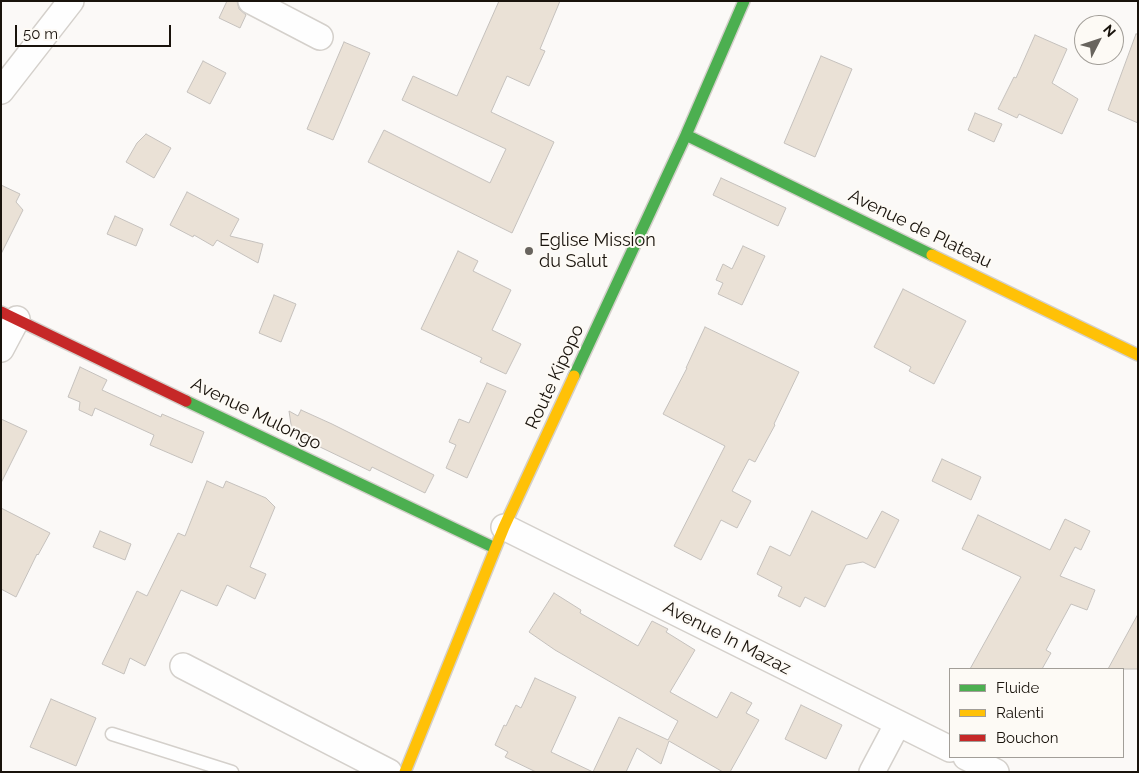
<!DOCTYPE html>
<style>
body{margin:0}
#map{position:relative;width:1139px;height:773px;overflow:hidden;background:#fbf9f7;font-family:Raleway,sans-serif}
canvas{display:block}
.frame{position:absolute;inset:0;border:2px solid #19130c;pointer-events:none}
.legend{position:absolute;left:949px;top:668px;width:175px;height:90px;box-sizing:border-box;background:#fdfaf5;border:1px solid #a29e98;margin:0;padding:6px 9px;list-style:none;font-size:15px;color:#19130c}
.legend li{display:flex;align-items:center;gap:10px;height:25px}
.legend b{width:25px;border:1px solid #a29e98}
.north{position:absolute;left:1074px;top:15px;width:50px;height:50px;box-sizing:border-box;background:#fdfaf5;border:1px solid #a29e98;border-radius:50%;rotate:49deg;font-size:14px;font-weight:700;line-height:20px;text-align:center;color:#19130c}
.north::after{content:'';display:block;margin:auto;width:18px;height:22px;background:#68645e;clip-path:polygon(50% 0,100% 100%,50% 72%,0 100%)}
.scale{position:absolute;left:15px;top:25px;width:156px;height:22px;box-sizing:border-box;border:2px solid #19130c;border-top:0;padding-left:6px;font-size:15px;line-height:18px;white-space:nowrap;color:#19130c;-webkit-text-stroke:4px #fdfaf5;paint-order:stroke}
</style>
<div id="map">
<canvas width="1139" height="773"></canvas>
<div class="frame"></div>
<ul class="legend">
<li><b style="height:6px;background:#4caf50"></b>Fluide</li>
<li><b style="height:6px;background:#ffc107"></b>Ralenti</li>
<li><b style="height:6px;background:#c62828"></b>Bouchon</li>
</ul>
<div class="north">N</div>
<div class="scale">50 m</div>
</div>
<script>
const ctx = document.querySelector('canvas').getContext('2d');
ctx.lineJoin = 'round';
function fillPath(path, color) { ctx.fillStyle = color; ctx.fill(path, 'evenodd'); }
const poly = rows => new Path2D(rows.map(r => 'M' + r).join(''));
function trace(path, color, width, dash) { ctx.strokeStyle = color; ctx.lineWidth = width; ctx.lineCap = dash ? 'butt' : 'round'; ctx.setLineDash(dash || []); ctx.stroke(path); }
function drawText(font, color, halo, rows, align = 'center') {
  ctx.font = font + ' Raleway,sans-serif'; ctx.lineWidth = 4; ctx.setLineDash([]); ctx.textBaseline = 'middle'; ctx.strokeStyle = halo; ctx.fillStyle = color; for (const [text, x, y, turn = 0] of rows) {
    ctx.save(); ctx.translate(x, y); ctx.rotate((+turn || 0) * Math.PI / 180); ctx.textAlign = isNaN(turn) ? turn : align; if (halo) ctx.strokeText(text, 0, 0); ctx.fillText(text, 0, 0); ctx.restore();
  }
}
const building = poly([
 [227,1,237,1,239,9,246,15,240,28,219,18,227,1],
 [499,1,560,1,540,49,545,51,529,86,507,76,491,112,554,142,512,233,368,162,384,130,490,183,506,149,402,100,413,76,457,96,499,1],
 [1136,34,1138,34,1138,123,1108,110,1136,34],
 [1035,35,1067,49,1052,83,1078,99,1062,134,1019,114,1017,118,998,109,1014,77,1016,78,1035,35],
 [344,42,370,53,333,140,307,129,344,42],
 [821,56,852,69,815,157,784,143,821,56],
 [203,61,226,73,210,104,187,92,203,61],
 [975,113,1002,124,994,142,968,130,975,113],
 [146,134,171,148,154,178,126,162,137,143,146,134],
 [721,178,786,208,778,226,713,195,721,178],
 [1,185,20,194,16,202,23,210,1,254,1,185],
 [187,192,239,219,230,236,263,244,258,263,217,240,213,246,194,235,193,237,170,225,187,192],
 [115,216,143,229,136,246,107,234,115,216],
 [743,246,765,256,742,305,718,294,723,283,716,280,723,264,732,269,743,246],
 [458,251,478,261,473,271,511,290,492,330,521,344,506,374,480,362,482,358,421,329,458,251],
 [903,289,966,321,934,384,909,371,911,367,874,347,903,289],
 [274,295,296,304,281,342,259,333,274,295],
 [705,327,799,372,774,424,775,425,755,462,749,459,732,491,751,501,737,528,721,520,701,560,674,546,725,446,663,414,687,368,686,368,705,327],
 [80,367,107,380,102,390,161,417,162,414,204,432,192,463,150,445,154,435,95,408,92,416,79,410,80,402,68,397,80,367],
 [487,383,506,391,467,478,446,468,456,445,449,442,459,419,469,423,487,383],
 [301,410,332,424,434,475,425,493,372,467,370,471,320,447,292,431,289,411,298,416,301,410],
 [1,419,27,431,1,483,1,419],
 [942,459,981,477,971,500,932,481,942,459],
 [207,481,223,488,226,481,266,498,275,507,250,567,266,574,255,599,227,585,217,606,181,590,145,666,130,658,124,674,102,664,137,591,147,596,178,533,185,536,207,481],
 [1,508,50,533,38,555,37,554,16,597,1,589,1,508],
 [812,511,867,539,882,511,899,520,875,568,863,562,846,565,825,607,805,597,800,607,778,596,782,587,757,574,770,546,790,556,812,511],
 [978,515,1050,550,1065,519,1090,531,1081,550,1075,547,1060,576,1095,590,1087,610,1071,604,1046,650,1051,653,1042,669,970,669,1021,577,962,549,978,515],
 [100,531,131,544,125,560,93,547,100,531],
 [554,593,581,610,580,613,638,646,652,621,668,629,666,632,695,650,670,692,717,718,731,692,752,703,746,713,759,720,730,772,723,772,669,741,661,764,637,748,626,772,593,772,619,717,668,740,678,721,555,650,529,632,554,593],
 [1138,614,1138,669,1108,669,1138,614],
 [535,678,576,697,551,752,593,772,536,772,505,757,508,752,495,745,504,725,506,726,516,705,521,708,535,678],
 [51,699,96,718,76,766,30,747,51,699],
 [801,705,842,725,826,759,785,739,801,705]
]);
fillPath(building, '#eae1d6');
trace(building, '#c5c1bd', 1);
const lane = poly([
 [112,734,232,772]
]);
const street = poly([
 [251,1,320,37],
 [1,91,71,1],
 [1,349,17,319],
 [504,527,950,749],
 [183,666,389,772],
 [966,757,996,772],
 [872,772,898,723]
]);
const fast = poly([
 [686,135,932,255],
 [574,376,686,135,744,1],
 [186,401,495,548]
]);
const slow = poly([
 [932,255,1138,355],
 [405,772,504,527,574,376]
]);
const jam = poly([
 [1,312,186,401]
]);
trace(lane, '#d4d0cb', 15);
trace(street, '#d4d0cb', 28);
trace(fast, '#d4d0cb', 14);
trace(slow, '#d4d0cb', 14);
trace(jam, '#d4d0cb', 14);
trace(lane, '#fefefe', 12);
trace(street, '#fefefe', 25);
trace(fast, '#4caf50', 11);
trace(slow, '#ffc107', 11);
trace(jam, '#c62828', 11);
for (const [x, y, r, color] of [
 [529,251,5,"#68645e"]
]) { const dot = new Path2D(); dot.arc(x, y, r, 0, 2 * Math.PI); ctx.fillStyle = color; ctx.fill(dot); trace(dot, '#fdfaf5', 2); }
drawText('18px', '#19130c', '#fdfaf5', [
 ["Avenue de Plateau",920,229,26],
 ["Route Kipopo",555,377,-65],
 ["Avenue Mulongo",256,414,26],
 ["Avenue In Mazaz",727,638,27]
]);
drawText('18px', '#19130c', '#fdfaf5', [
 ["Eglise Mission",539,241],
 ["du Salut",539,262]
], 'left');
</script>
